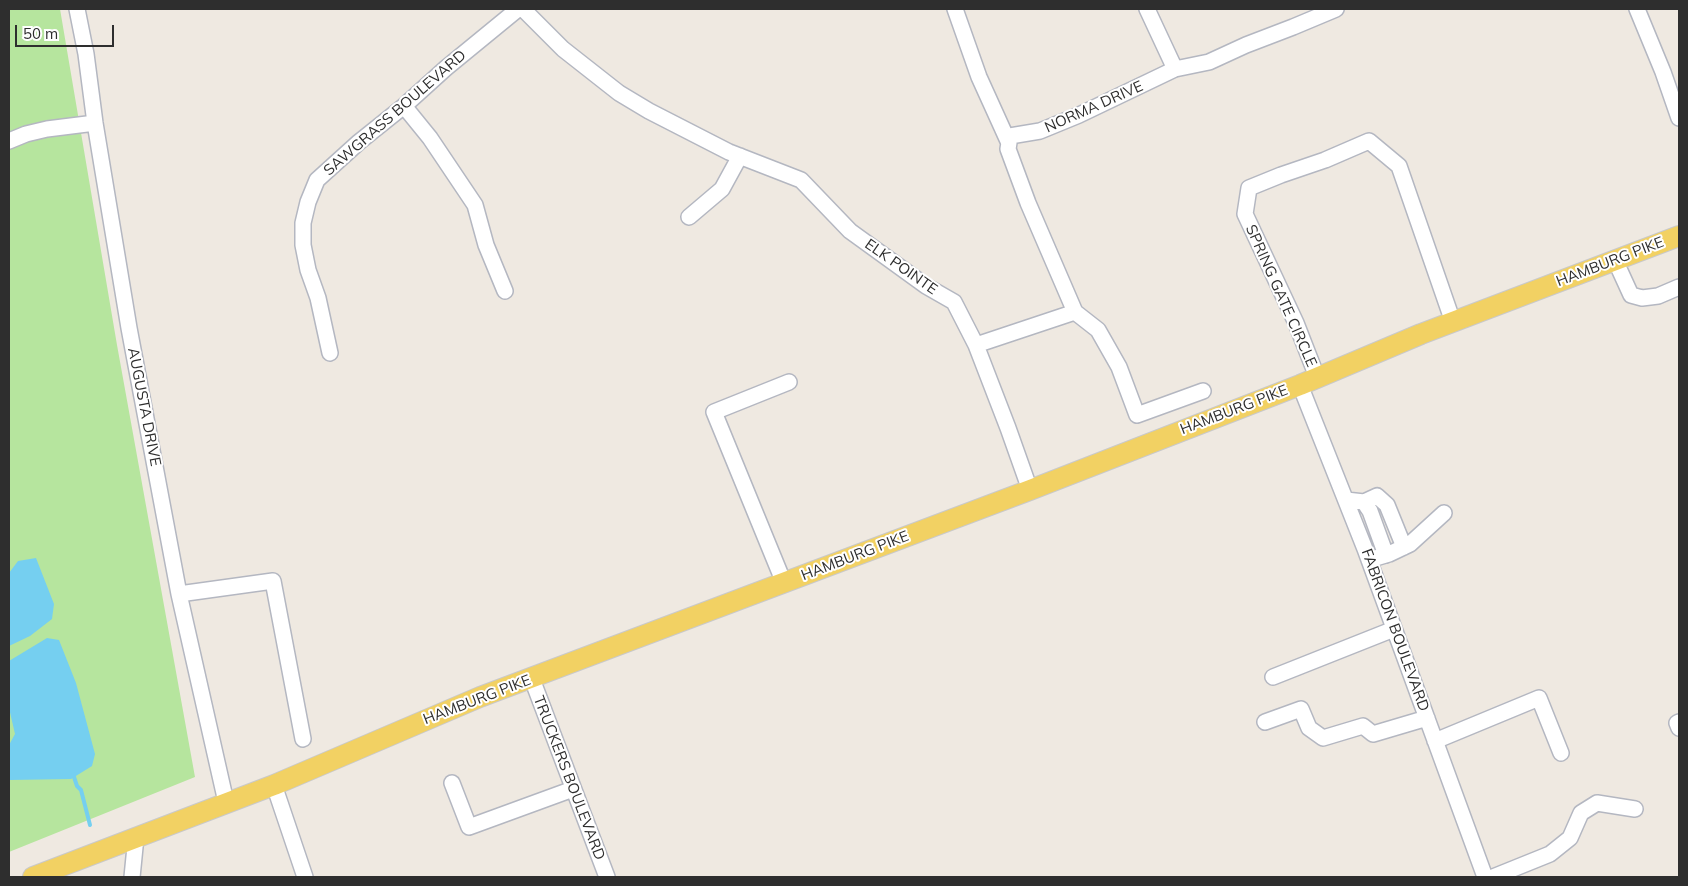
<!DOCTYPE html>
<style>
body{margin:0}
#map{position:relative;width:1688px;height:886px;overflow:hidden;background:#efe9e1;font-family:Mulish,sans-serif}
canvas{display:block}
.frame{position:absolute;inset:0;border:10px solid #2e2e2e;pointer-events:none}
.scale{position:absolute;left:15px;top:25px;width:99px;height:22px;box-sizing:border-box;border:2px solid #2e2e2e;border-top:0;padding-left:6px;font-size:15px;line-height:18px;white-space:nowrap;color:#2e2e2e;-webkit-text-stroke:4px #fff;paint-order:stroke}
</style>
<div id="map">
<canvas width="1688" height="886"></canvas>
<div class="frame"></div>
<div class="scale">50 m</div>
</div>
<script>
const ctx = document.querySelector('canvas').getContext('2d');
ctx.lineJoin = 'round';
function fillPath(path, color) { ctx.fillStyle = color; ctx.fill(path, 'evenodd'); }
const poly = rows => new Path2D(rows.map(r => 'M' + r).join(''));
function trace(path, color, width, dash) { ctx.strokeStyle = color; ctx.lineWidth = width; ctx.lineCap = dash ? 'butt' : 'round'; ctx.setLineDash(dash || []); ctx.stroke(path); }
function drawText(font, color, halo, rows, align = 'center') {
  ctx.font = font + ' Mulish,sans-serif'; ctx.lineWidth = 4; ctx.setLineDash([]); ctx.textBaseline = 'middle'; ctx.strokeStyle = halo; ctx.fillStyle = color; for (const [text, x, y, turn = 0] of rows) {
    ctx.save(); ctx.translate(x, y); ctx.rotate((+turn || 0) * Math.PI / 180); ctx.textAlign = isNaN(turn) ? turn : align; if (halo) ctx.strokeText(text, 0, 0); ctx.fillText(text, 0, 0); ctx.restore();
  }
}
fillPath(poly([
 [9,9,60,9,117,345,195,777,9,852]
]), '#b6e59e');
fillPath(poly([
 [36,558,54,604,52,619,30,636,9,646,9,573,18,561],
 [47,638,59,640,76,683,95,754,92,766,71,779,9,780,9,745,15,734,9,708,9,661]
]), '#75cff0');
trace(poly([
 [73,774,77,786,81,790,90,825]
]), '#75cff0', 4);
const minor = poly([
 [77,9,86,54,95,123,129,328,179,594,226,802],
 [523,9,563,49,619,93,649,111,729,152,801,180,850,231,926,286,954,302,976,345,1008,428,1030,490],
 [955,9,979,77,1008,141],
 [1147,9,1175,69],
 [1637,9,1663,72,1679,118],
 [404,106,430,138,475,205,486,245,505,291],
 [9,141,26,134,47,129,95,123],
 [689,217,722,189,740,156],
 [1615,260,1631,295,1642,298,1658,296,1679,287],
 [1075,312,1098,330,1119,367,1137,415,1203,391],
 [976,345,1075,312,1028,203,1008,149,1010,136,1040,131,1079,115,1175,69,1209,62,1246,45,1293,27,1336,9],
 [330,353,318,298,308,270,303,245,303,223,308,202,317,180,359,142,404,106,446,68,518,9],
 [1317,377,1296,323,1245,214,1249,188,1281,175,1325,160,1369,141,1399,166,1453,322],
 [1300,385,1365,549,1485,877],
 [1346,500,1364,502,1370,511,1386,555],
 [1364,502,1377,496,1387,505,1404,547],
 [1369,560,1389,554,1410,544,1444,513],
 [784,583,714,412,789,382],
 [179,594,273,581,303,739],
 [1273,677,1394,629],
 [532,679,607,877],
 [1265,722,1301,709,1309,728,1323,738,1363,726,1373,734,1427,718],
 [1679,722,1677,723,1679,728],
 [1435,741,1539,698,1561,753],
 [452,783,469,827,573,789],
 [274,785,305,877],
 [132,877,136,837],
 [1493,877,1550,854,1570,838,1581,813,1597,803,1635,809]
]);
const major = poly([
 [33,877,274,785,480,697,1030,490,1300,385,1421,334,1679,236]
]);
trace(minor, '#b4b7c1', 18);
trace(major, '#c9c9c9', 22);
trace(minor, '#fff', 15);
trace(major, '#f2d163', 20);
drawText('15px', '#2e2e2e', '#fff', [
 ["NORMA DRIVE",1094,107,-24],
 ["SAWGRASS BOULEVARD",395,113,-41],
 ["HAMBURG PIKE",1610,262,-21],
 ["ELK POINTE",901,267,35],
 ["SPRING GATE CIRCLE",1281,296,66],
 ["AUGUSTA DRIVE",144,407,79],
 ["HAMBURG PIKE",1234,410,-21],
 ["HAMBURG PIKE",855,556,-21],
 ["FABRICON BOULEVARD",1395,630,70],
 ["HAMBURG PIKE",477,700,-21],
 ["TRUCKERS BOULEVARD",569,778,69]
]);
</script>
